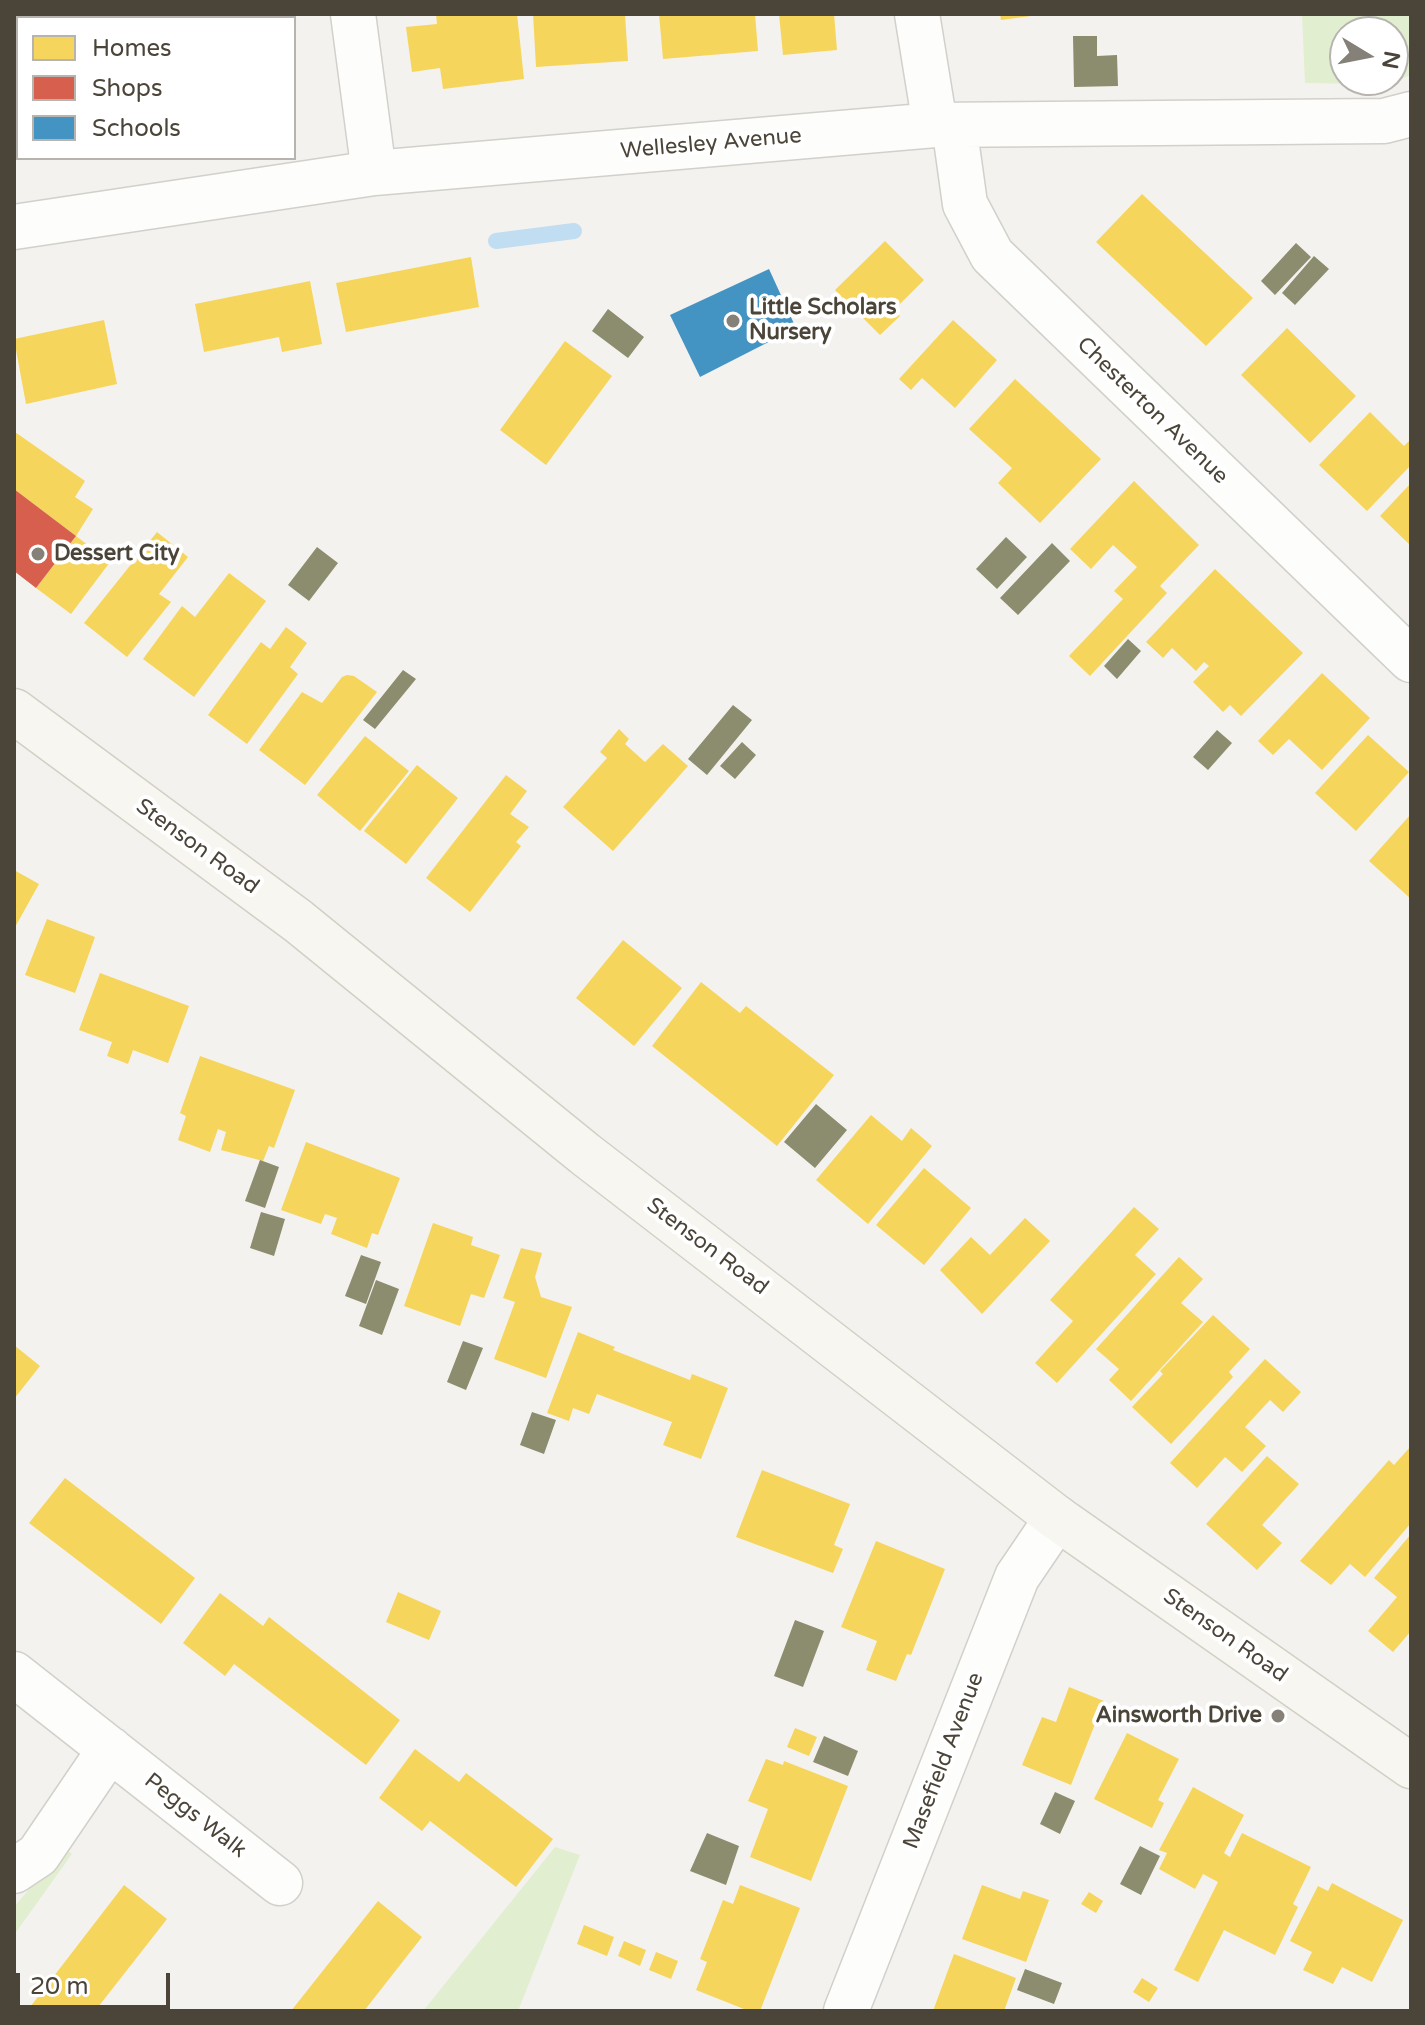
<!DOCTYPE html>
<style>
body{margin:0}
#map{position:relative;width:1425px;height:2025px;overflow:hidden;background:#f4f2ee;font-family:"Varela Round",sans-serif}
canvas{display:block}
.frame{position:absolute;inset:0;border:16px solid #4b4439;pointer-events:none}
.legend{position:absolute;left:16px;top:16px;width:280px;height:144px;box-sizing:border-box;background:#fff;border:2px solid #b7b4b0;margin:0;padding:10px 14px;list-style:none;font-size:24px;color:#4b4439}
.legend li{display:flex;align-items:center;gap:16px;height:40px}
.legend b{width:40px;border:2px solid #b7b4b0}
.north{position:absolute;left:1329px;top:16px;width:80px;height:80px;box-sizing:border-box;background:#fff;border:2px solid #b7b4b0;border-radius:50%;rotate:100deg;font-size:22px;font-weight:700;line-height:32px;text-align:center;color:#4b4439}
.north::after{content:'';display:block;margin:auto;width:28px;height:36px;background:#868178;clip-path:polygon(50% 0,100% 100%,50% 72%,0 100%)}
.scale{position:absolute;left:16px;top:1973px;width:154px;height:36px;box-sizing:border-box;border:4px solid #4b4439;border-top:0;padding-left:10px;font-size:24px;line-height:28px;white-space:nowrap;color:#4b4439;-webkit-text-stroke:6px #fff;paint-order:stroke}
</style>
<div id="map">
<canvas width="1425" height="2025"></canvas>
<div class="frame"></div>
<ul class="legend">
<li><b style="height:22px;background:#f6d55c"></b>Homes</li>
<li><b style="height:22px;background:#d6604d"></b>Shops</li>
<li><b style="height:22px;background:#4393c3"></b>Schools</li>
</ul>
<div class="north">N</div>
<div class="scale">20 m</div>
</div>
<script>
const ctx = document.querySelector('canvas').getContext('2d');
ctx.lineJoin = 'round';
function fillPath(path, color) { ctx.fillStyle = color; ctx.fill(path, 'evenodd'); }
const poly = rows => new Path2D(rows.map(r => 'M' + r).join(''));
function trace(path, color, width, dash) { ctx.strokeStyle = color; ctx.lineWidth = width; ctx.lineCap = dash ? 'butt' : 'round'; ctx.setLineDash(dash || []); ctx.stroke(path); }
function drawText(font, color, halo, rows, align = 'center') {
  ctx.font = font + ' "Varela Round",sans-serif'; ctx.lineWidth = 8; ctx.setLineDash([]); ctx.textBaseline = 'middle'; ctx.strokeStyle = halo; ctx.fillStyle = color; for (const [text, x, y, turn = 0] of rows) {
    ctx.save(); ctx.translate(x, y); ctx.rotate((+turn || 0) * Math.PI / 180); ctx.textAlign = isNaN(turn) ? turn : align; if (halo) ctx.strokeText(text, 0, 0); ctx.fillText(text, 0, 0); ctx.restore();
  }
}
fillPath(poly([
 [1302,14,1411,14,1411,75,1392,82,1364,84,1305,83],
 [1345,32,1393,32,1393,80,1345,80],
 [555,1847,580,1855,518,2011,423,2011],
 [64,1848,72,1854,14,1935,14,1907]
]), '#e1eecf');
fillPath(poly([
 [258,14,283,14,284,18,259,18],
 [436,14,517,14,524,79,443,89,440,68,412,72,406,27,437,24],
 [533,14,625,14,628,61,536,67],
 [659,14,755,14,758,51,663,59],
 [779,14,834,14,837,50,783,55],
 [1000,14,1031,14,1031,16,1001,20],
 [17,51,18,134,14,135,14,52],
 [1142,194,1253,298,1206,346,1096,242],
 [885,241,924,280,894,310,900,316,880,335,835,290],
 [471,257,479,307,346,332,336,283],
 [310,281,322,344,282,352,279,337,204,352,195,304],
 [104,320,117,384,26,404,14,339],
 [953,320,997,360,955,408,922,378,911,390,899,379],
 [1287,328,1356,396,1310,443,1241,375],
 [565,341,612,376,546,465,500,430],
 [1015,379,1101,459,1040,523,998,483,1012,468,969,429],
 [1370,412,1404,446,1411,439,1411,465,1367,511,1319,465],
 [15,432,85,481,75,497,93,509,76,536,14,489],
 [1134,481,1199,545,1160,586,1167,593,1090,676,1069,656,1123,599,1114,591,1137,567,1113,545,1091,569,1070,549],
 [1411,483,1411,546,1380,516],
 [157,532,188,557,159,594,171,602,127,657,84,623],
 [76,536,110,562,71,614,36,588],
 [1215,569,1303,653,1241,716,1230,705,1223,712,1193,682,1209,666,1204,662,1196,671,1172,648,1163,658,1146,642],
 [229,573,266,601,194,697,143,659,182,606,195,617],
 [286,627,307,643,290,667,298,674,247,744,208,715,261,642,270,649],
 [1322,673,1370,718,1322,770,1289,739,1273,755,1258,741],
 [347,675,354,676,377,692,305,785,259,750,302,692,322,703,342,677],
 [619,729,629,739,625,744,645,762,663,744,688,766,613,851,563,807,607,758,600,752],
 [1368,735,1409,772,1356,831,1315,793],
 [365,736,409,771,360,831,317,795],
 [417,765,458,798,406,864,364,831],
 [506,775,527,791,510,814,529,827,516,842,521,846,470,912,426,878],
 [1411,814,1411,899,1369,861],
 [14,870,39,884,14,929],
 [47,919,95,937,75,993,25,975],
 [623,940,682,988,634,1046,576,998],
 [100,973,189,1006,168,1063,133,1050,128,1064,107,1056,112,1042,79,1030],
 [701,982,740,1013,746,1006,834,1075,777,1146,652,1046],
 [200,1056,295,1090,274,1148,269,1146,263,1161,221,1150,226,1132,218,1129,210,1152,178,1140,186,1116,180,1113],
 [871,1115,902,1141,911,1128,932,1146,868,1224,816,1180],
 [306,1142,400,1178,378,1235,372,1233,367,1248,331,1234,337,1218,325,1214,321,1224,281,1210],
 [924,1168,971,1208,924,1265,876,1225],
 [1134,1207,1159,1229,1135,1255,1156,1274,1057,1383,1035,1363,1073,1321,1050,1300],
 [1025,1218,1050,1241,982,1314,940,1270,971,1237,990,1255],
 [433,1223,473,1237,471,1245,500,1255,484,1298,471,1294,460,1326,404,1306],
 [521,1248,542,1253,535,1277,541,1297,572,1307,546,1378,494,1359,515,1302,503,1298],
 [1179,1257,1203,1279,1181,1303,1203,1322,1131,1401,1109,1380,1119,1369,1096,1349],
 [1213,1315,1250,1349,1229,1372,1233,1377,1171,1444,1132,1407,1163,1374,1160,1371],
 [578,1332,615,1347,613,1350,690,1380,692,1374,728,1388,701,1459,663,1445,672,1422,597,1394,589,1414,573,1408,569,1421,547,1413],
 [14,1345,40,1366,14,1399],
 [1265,1359,1301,1392,1283,1412,1270,1400,1245,1427,1266,1446,1242,1472,1225,1457,1197,1488,1170,1463],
 [1411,1446,1411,1523,1365,1577,1350,1564,1331,1585,1300,1561,1389,1460,1394,1465],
 [1267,1456,1299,1484,1262,1525,1282,1543,1257,1570,1206,1524],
 [762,1470,850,1504,834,1545,843,1549,833,1573,736,1537],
 [65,1478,195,1578,161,1624,29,1523],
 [1411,1534,1411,1631,1393,1652,1368,1631,1397,1597,1374,1578],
 [876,1541,945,1569,911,1655,907,1654,896,1681,866,1670,877,1641,841,1627],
 [398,1592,441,1611,429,1640,386,1622],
 [220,1593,263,1626,269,1617,400,1720,366,1765,234,1664,225,1676,183,1643],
 [1069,1687,1104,1701,1071,1785,1022,1765,1042,1717,1056,1722],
 [795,1728,817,1737,809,1756,787,1747],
 [1127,1733,1179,1759,1158,1800,1164,1803,1152,1828,1094,1799],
 [415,1749,459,1782,466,1773,553,1839,516,1887,430,1821,422,1831,379,1798],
 [766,1759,783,1765,784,1761,848,1786,811,1881,750,1857,768,1809,748,1801],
 [1193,1787,1244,1815,1224,1853,1230,1857,1242,1833,1311,1867,1293,1904,1298,1907,1275,1955,1224,1930,1198,1982,1174,1970,1218,1882,1203,1874,1195,1889,1159,1869,1167,1853,1159,1850],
 [1332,1883,1403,1920,1372,1982,1342,1967,1333,1984,1303,1970,1312,1952,1290,1941,1318,1886,1328,1891],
 [124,1885,167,1919,95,2011,27,2011],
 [740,1885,800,1908,760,2011,749,2011,696,1990,707,1962,700,1959,723,1900,733,1904],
 [982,1885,1020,1899,1023,1891,1049,1900,1026,1962,962,1939],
 [1089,1892,1103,1901,1096,1913,1081,1904],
 [378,1901,422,1937,364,2011,291,2011],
 [584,1925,614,1937,607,1956,577,1944],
 [624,1941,646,1950,640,1966,618,1956],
 [656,1952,678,1961,671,1979,649,1970],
 [954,1954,1016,1978,1004,2011,933,2011],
 [1142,1978,1158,1988,1149,2002,1133,1992]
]), '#f6d55c');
fillPath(poly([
 [14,489,76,536,36,588,14,571]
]), '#d6604d');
fillPath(poly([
 [769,269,796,328,700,377,670,315]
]), '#4393c3');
fillPath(poly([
 [1073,36,1097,36,1097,56,1117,55,1118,86,1074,87],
 [1296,243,1311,257,1275,295,1261,281],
 [1314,256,1329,269,1295,305,1282,293],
 [608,309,644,337,628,358,592,331],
 [1006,537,1027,557,997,589,976,569],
 [1052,543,1070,561,1018,615,1000,598],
 [317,547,338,563,309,601,288,585],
 [1128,639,1141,651,1117,679,1104,666],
 [403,670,416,679,375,729,363,720],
 [733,705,752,720,707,775,688,759],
 [1217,730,1232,743,1208,770,1193,757],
 [742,742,756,755,735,779,720,766],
 [816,1104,847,1130,815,1168,784,1142],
 [260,1160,279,1167,265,1208,245,1201],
 [261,1212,285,1219,274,1256,250,1248],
 [361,1255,381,1262,366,1304,345,1296],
 [376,1280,399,1289,382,1335,359,1326],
 [463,1341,483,1348,466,1390,447,1382],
 [532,1412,556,1420,544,1454,520,1445],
 [795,1620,824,1631,803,1687,774,1676],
 [824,1736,858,1751,848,1776,813,1762],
 [1055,1792,1075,1801,1060,1834,1040,1824],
 [707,1833,739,1846,726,1885,690,1871],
 [1140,1846,1160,1856,1141,1895,1120,1884],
 [1025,1969,1062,1983,1054,2004,1017,1990]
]), '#8c8c6e');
trace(poly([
 [496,241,574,231]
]), '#c0ddf1', 16);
const street = poly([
 [353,14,374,173],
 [917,14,935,125],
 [954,125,965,204,992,255,1411,660],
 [14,227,374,173,935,125,1384,121,1411,114],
 [14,1674,280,1883],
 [14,1871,38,1855,110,1749],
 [846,2011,1017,1577,1057,1518]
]);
const secondary = poly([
 [14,711,298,921,585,1154,1057,1518,1411,1766]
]);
trace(street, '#d2d0cb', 47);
trace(secondary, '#d3cfc5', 47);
trace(street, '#fdfdfc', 44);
trace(secondary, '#f7f6f1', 44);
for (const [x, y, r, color] of [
 [733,321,8,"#868178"],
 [38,554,8,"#868178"],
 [1278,1716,8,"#868178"]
]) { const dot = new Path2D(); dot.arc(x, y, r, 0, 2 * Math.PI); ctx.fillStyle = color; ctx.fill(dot); trace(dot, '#fff', 3); }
drawText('22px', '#4b4439', '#fff', [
 ["Wellesley Avenue",711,144,-5],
 ["Chesterton Avenue",1152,411,44],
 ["Stenson Road",197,847,36],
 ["Stenson Road",707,1247,37],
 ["Stenson Road",1225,1636,35],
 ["Masefield Avenue",944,1761,-69],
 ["Peggs Walk",195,1816,38]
]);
drawText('bold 22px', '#4b4439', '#fff', [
 ["Little Scholars",749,308],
 ["Nursery",749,333],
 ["Dessert City",54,554],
 ["Ainsworth Drive",1262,1716,"right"]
], 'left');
</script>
